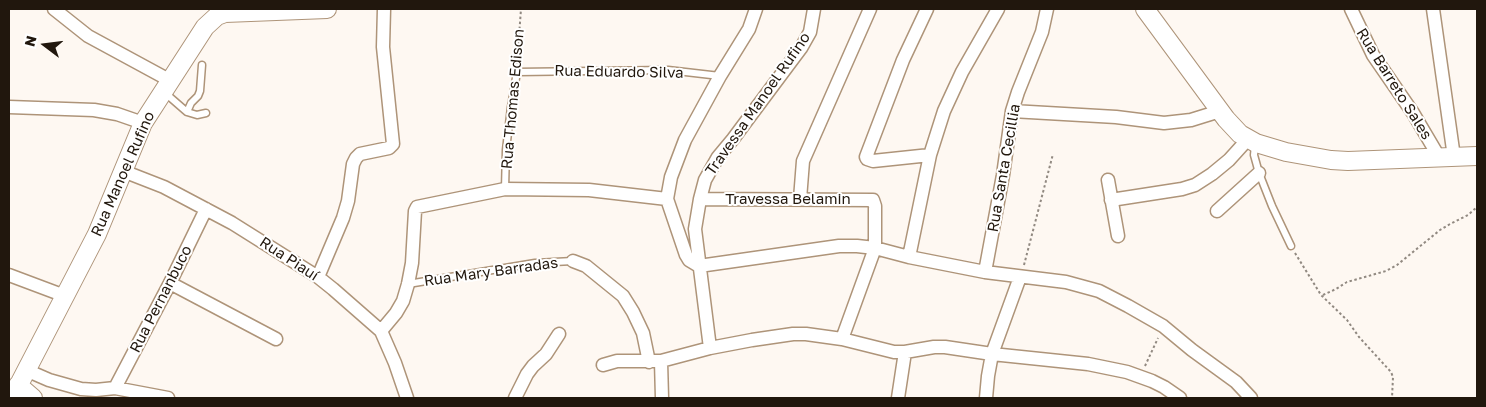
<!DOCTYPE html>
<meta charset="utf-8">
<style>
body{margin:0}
#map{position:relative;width:1486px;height:407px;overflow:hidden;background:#fef8f2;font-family:"Golos Text",sans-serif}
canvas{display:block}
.frame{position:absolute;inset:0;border:10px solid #21170d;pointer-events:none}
.north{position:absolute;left:20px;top:20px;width:50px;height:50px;-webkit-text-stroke:4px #fff;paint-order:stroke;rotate:285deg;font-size:14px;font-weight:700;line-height:20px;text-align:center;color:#21170d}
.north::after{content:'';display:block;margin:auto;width:18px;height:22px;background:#21170d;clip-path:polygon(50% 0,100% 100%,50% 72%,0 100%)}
</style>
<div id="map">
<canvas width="1486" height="407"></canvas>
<div class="frame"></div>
<div class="north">N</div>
</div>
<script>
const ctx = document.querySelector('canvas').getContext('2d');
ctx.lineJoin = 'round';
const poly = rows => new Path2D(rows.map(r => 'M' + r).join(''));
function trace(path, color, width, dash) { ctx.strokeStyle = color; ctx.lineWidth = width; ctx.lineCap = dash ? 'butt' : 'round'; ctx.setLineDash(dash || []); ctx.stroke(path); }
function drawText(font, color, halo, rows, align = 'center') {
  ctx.font = font + ' "Golos Text",sans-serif'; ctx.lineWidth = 4; ctx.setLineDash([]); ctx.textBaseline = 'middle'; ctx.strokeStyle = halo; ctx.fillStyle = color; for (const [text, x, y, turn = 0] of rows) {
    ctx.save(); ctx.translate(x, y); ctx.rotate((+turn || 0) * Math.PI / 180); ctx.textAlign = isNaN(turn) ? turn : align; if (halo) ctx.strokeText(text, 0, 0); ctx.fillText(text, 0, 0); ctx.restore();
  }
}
const lane = poly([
 [164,92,187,112,197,115,206,113],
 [187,112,191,103,198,96,200,91,202,65],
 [1255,145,1254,155,1259,173,1272,206,1291,246],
 [505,189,506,150,511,107,517,72,668,70,720,76],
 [408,284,535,263,573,261]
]);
const street = poly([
 [54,9,88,36,171,81],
 [927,9,903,60,866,157,867,159,873,161,930,155],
 [1351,9,1373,55,1413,113,1439,157],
 [1433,9,1454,157],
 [9,107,94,110,117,114,143,123],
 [1012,111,1116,117,1164,123,1191,120,1220,111],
 [123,171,164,187,232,223,318,277,333,289,381,331,395,363,407,398],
 [1108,180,1118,236],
 [667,199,671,177,685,140,720,76,749,29,756,9],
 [700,199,873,200,875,206,875,248,842,339],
 [800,199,803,161,870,9],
 [1111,200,1182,189,1195,185,1212,174,1229,160,1248,139],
 [1217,211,1259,173],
 [909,257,985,272,1066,282,1099,291,1128,306,1163,326,1192,350,1236,382,1251,398],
 [573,261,586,266,623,296,633,312,643,333,649,362],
 [985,272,1003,175,1012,111,1018,92,1042,32,1047,9],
 [9,275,65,296],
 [318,277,343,218,348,201,353,164,356,158,360,154,389,148,393,144,383,47,384,9],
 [170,283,276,339],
 [381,331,396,313,403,301,408,284,412,263,415,211,417,207,505,189,589,190,667,199,686,255,689,260,699,266,839,246,857,246,875,248,909,257,930,155,944,111,962,72,998,9],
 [710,348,695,229,700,199,705,180,718,157,733,139,801,48,810,32,814,9],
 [661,361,662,398],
 [603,365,617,361,661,361,710,348,752,340,793,334,806,334,842,339,894,352,905,352,934,347,945,347,992,354,1088,364,1127,372,1152,381,1164,387,1180,398],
 [26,370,49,380,81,389,96,390,115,388,168,398],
 [115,388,170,283,206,209],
 [515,398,527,374,533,366,546,354,559,334],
 [898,398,905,352],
 [986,398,988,376,992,354,1020,277]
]);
const secondary = poly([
 [1145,9,1226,119,1240,134,1256,143,1286,152,1331,160,1348,161,1477,156],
 [18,385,33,398],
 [12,398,97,234,143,123,205,27,217,16,225,13,327,9]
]);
trace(lane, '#ae9479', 9);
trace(street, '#ae9479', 15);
trace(secondary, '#ae9479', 20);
trace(poly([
 [517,64,521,9],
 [1295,253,1321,295,1347,320,1359,337,1391,372,1393,377,1392,398],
 [1024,265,1053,154],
 [1323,295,1336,289,1347,282,1386,271,1397,265,1440,230,1450,224,1468,215,1477,207],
 [1145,366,1158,338]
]), '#918981', 2, [2.5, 2.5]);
trace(lane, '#fff', 6);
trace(street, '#fff', 12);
trace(secondary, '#fff', 18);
drawText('15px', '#21170d', '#fff', [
 ["Rua Eduardo Silva",619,72,1],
 ["Rua Barreto Sales",1394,84,58],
 ["Rua Thomas Edison",513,99,-85],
 ["Travessa Manoel Rufino",758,104,-55],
 ["Rua Santa Cecillia",1004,168,-80],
 ["Rua Manoel Rufino",123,174,-66],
 ["Travessa Belamin",788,199],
 ["Rua Piauí",289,259,33],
 ["Rua Mary Barradas",491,272,-8],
 ["Rua Pernanbuco",161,299,-63]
]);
</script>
